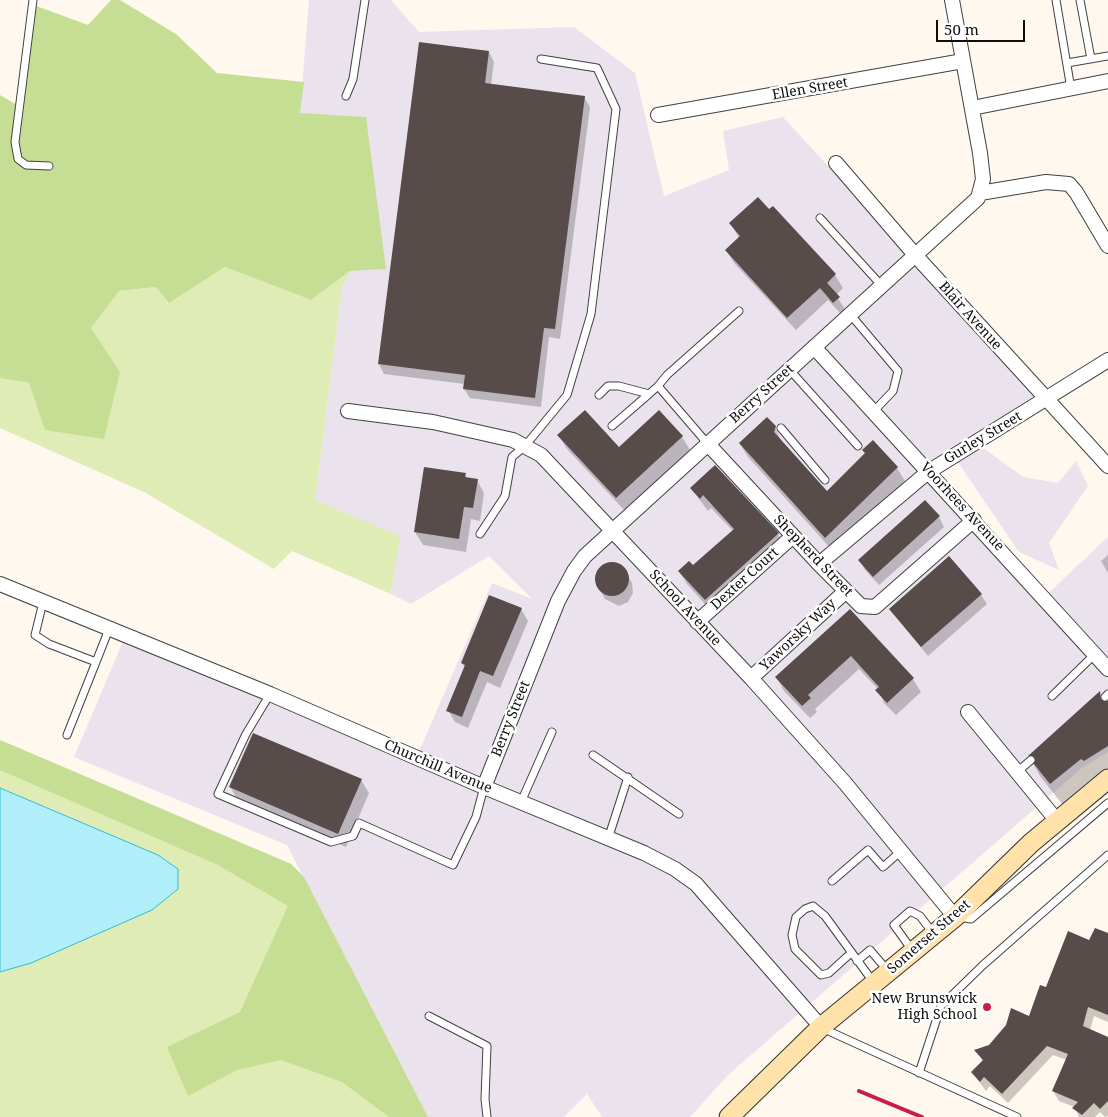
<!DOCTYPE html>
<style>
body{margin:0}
#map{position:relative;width:1108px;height:1117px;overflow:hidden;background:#fff8ef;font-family:"Noto Serif",serif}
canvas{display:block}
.scale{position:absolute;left:936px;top:20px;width:89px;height:22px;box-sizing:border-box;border:2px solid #0e0e0e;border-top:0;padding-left:6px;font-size:15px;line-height:18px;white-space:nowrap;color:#0e0e0e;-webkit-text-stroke:4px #fff;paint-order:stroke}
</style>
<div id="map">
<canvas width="1108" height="1117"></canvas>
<div class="scale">50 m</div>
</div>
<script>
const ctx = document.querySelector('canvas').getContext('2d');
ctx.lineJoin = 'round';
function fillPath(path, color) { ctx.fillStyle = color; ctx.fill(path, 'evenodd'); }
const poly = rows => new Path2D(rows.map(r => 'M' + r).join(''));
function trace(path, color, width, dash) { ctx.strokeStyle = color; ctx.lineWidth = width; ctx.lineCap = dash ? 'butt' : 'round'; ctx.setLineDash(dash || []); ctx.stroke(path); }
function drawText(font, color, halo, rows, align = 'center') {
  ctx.font = font + ' "Noto Serif",serif'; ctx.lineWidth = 5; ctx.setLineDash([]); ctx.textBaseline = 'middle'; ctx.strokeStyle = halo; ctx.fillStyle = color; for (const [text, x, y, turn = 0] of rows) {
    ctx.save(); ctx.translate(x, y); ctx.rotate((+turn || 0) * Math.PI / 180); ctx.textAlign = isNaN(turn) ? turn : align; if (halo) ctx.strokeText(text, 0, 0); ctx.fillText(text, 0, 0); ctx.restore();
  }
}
fillPath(poly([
 [309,0,391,0,419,32,574,27,635,73,664,196,729,170,723,131,783,117,1044,401,978,444,1023,477,1058,483,1076,461,1088,486,1049,543,1059,570,1019,552,955,458,932,473,1043,598,1108,537,1108,752,1083,767,728,1075,690,1117,602,1117,587,1094,564,1117,428,1117,287,845,74,757,124,639,415,761,492,583,532,599,489,556,411,604,391,594,399,536,315,500,342,288,350,271,385,269,300,113]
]), '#eae2ed');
fillPath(poly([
 [225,267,311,300,350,271,342,288,315,500,400,536,391,594,292,551,274,569,146,493,0,428,0,378,29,383,46,430,120,372,90,328,119,291,156,287,169,303],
 [0,740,291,864,304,877,428,1117,0,1117]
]), '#dfecb6');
fillPath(poly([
 [111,0,120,0,176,34,217,73,304,82,300,113,366,117,386,269,350,271,311,300,225,267,169,303,156,287,119,291,91,328,120,372,104,439,45,430,29,383,0,378,0,95,17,105,31,4,88,25],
 [0,740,291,864,304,877,428,1117,389,1117,342,1082,281,1060,237,1070,188,1096,167,1047,240,1012,288,906,218,865,0,770]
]), '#c6de94');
const water = poly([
 [0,788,158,855,178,869,178,889,152,910,31,963,0,972,0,788]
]);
fillPath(water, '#b0effa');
trace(water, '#32bad6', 1);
fillPath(poly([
 [489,52,494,62,491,85,584,97,590,107,560,339,549,337,541,407,470,398,464,389,465,384,384,374,379,364],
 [773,208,835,275,843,288,836,295,846,311,842,315,828,300,796,330,734,263,726,250,739,238,730,223,769,211],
 [659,412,682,437,690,450,625,511,567,449,559,436,619,449],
 [775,427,782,443,827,492,866,454,872,441,897,468,905,481,833,551,748,457,740,444],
 [465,474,467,479,477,480,484,493,480,521,471,519,466,552,423,545,415,532],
 [691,488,778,534,785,547,713,613,687,584,679,571,693,567,733,531,711,508,708,511],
 [939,517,944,527,879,585,865,570,859,560],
 [1108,555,1108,573,1101,561],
 [614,564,626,573,632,583,633,593,628,602,619,606,605,599,597,584,597,573,604,566],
 [981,595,987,604,928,656,890,609],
 [521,609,528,621,500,688,487,682,468,728,455,722,448,710,465,668,462,663],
 [850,610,913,679,921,692,896,715,884,703,878,689,859,669,815,709,817,712,810,718,784,691,777,678],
 [1099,693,1104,702,1108,702,1108,773,1097,780,1093,778,1062,804,1040,776,1029,756],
 [361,780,369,793,346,847,238,800,230,787],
 [1108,934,1108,1022,1094,1016,1090,1030,1108,1038,1108,1116,1105,1117,1100,1112,1095,1117,1079,1117,1075,1107,1059,1101,1053,1091,1067,1060,1053,1055,1008,1103,990,1086,986,1091,972,1072,986,1066,976,1050,989,1046,1029,1018,1047,989,1090,941]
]), '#0003');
fillPath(poly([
 [419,42,489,51,485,83,585,96,555,329,544,328,535,398,463,389,465,375,378,364],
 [758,197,769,209,773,206,836,274,827,283,840,297,833,303,820,288,787,318,725,250,740,236,729,223],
 [585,410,619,447,659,410,683,436,616,498,557,435],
 [767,417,776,426,774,432,827,491,865,453,862,450,873,440,898,467,825,538,739,443],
 [715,465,779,533,705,600,678,571,689,561,693,565,734,529,703,495,700,499,690,488],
 [424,467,466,473,465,477,478,479,473,508,464,507,459,539,414,532],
 [925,500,940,516,873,577,858,560],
 [949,556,982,594,921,647,889,609],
 '595 579a17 17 0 1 1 34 0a17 17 0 1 1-34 0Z',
 [489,595,522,608,493,676,480,671,462,717,446,711,465,665,461,663],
 [850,609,914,678,887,703,875,690,879,687,851,656,808,695,811,698,802,706,775,677],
 [1100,691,1101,700,1108,701,1108,746,1084,761,1081,759,1050,784,1034,764,1035,757,1028,756],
 [253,733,362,779,338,834,229,787],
 [1095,928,1108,933,1108,1015,1088,1007,1083,1026,1108,1037,1108,1101,1100,1109,1094,1103,1082,1115,1072,1108,1078,1102,1052,1091,1068,1054,1047,1046,1002,1094,984,1077,980,1082,971,1072,983,1060,974,1050,989,1045,1006,1025,1011,1008,1029,1016,1040,985,1046,987,1068,931,1089,940]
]), '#584c4a');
const service = poly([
 [33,0,15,142,18,159,26,165,49,166],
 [1056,0,1071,89],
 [1080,0,1091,59],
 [1067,63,1108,56],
 [346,96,353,79,365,0],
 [820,218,882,286],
 [850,314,898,371,893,391,873,412],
 [789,369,858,446],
 [599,395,608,386,619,386,649,394,658,386],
 [612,426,649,394],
 [781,428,825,480],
 [707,443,658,386,667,375,739,311],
 [480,534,505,496,512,457,525,446,567,395,591,314,616,109,597,68,541,59],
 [43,602,35,635,49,644,96,662,109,629],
 [270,694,246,734,218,794,331,842,353,836,359,823,453,865,476,817,484,787],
 [1052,696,1095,654],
 [1105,697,1108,694],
 [67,735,96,662],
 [593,755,679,814],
 [1017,772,1031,760],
 [521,802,552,732],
 [608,839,628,777],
 [832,881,868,850,883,867,901,851],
 [958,917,971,919,1108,803],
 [912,950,894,925,910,911,920,916,933,933],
 [851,953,829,973,821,975,795,949,792,935,796,917,805,909,813,906,825,916,874,983],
 [857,961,870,950,888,971],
 [429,1016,487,1046,485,1099,487,1117],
 [822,1028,1017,1117],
 [919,1073,941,1006,982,966,1108,855]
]);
const minor = poly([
 [972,108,1108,81],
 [658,115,963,61],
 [836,163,916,256,1108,466],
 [980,193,1046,182,1069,184,1076,192,1108,246],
 [814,347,1108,669],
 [348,411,433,422,513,440,541,455,751,678,845,783,955,917],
 [707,443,819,564,861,606,875,607,974,520],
 [819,564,928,472,1108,360],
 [0,584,270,694,484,787,644,853,675,869,696,884,821,1027],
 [697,622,793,536],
 [751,678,846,591],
 [968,712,1053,816,1054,822],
 [484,787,558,601,574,571,585,556,978,198,983,179,980,153,952,0]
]);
const secondary = poly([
 [729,1117,821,1027,955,917,1031,843,1108,779]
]);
trace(service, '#414141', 9);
trace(minor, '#414141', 16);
trace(secondary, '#303030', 21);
trace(service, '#fff', 7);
trace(minor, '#fff', 14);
trace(secondary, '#ffe2aa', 19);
trace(poly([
 [859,1091,922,1117]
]), '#c81c4c', 4);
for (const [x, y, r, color] of [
 [987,1007,5,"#c81c4c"]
]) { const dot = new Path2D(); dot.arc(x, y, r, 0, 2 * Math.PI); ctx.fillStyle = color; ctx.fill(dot); trace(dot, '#fff', 2); }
drawText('14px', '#0e0e0e', '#fff', [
 ["Ellen Street",810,89,-10],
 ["Blair Avenue",970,316,48],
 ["Berry Street",762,394,-42],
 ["Gurley Street",983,438,-31],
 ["Voorhees Avenue",962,507,47],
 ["Shepherd Street",813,556,46],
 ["Dexter Court",745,579,-42],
 ["School Avenue",685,608,47],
 ["Yaworsky Way",798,635,-43],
 ["Berry Street",511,719,-68],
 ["Churchill Avenue",438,767,23],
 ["Somerset Street",929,937,-41]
]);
drawText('14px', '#0e0e0e', '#fff', [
 ["New Brunswick",977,999],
 ["High School",977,1015]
], 'right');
</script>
